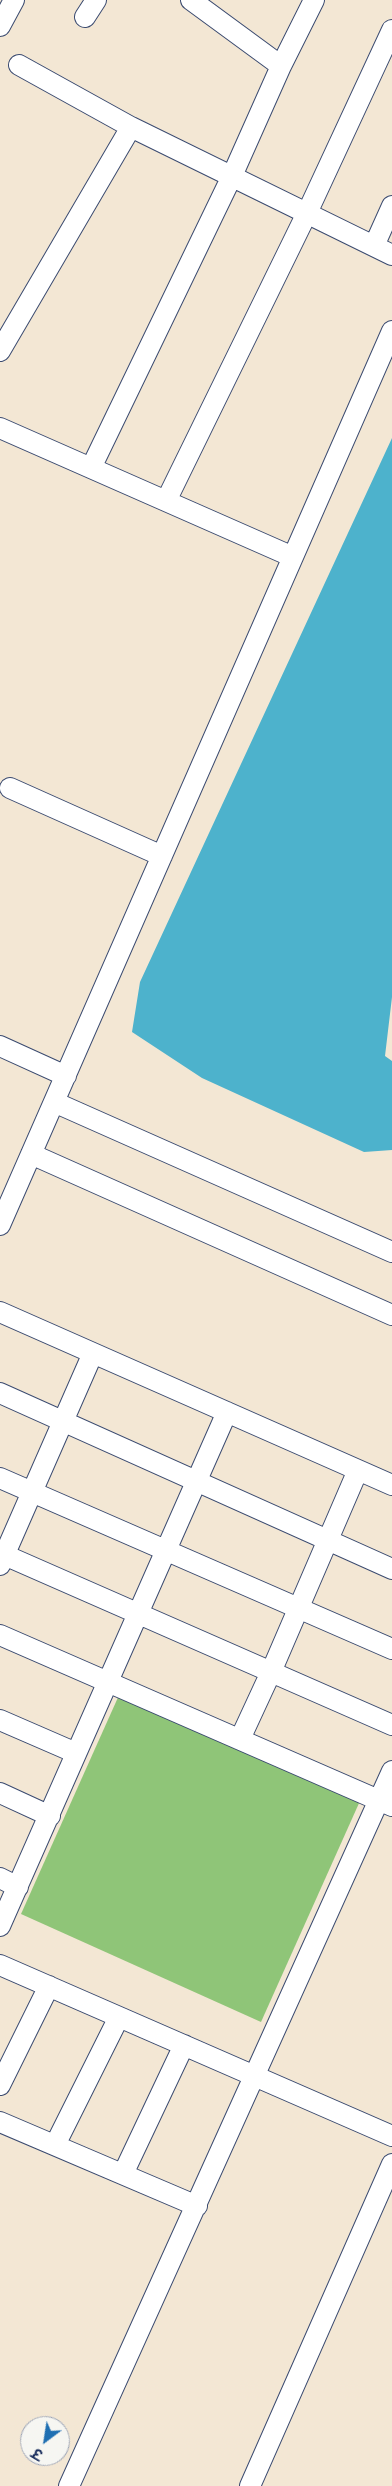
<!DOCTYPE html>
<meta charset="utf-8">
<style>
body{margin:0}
#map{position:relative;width:392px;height:2486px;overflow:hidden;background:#f3e7d4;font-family:Caveat,"Playpen Sans Deva",sans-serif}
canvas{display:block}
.north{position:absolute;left:20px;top:2416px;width:50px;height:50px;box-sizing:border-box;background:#f6f6f2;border:1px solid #9ea6b7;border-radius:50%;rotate:211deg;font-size:14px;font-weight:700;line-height:20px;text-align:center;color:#1b2f5e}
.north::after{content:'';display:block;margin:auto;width:18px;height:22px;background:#1f6fb2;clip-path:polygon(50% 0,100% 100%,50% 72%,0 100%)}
</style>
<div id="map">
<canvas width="392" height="2486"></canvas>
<div class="north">उ</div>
</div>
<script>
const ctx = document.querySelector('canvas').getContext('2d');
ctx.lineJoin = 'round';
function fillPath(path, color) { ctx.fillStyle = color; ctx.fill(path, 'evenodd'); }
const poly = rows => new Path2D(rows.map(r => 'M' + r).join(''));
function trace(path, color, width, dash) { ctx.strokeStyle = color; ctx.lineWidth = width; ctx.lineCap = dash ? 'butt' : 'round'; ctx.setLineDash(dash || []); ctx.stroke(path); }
fillPath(poly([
 [124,1684,364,1792,261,2022,21,1914]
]), '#8fc578');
fillPath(poly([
 [392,438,392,997,385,1056,392,1061,392,1150,364,1152,202,1078,132,1032,140,982]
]), '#4db2cc');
const minor = poly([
 [191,0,281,66],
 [85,17,96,0],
 [0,26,14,0],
 [19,65,131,127,392,255],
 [374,246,392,206],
 [0,351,131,127],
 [0,428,293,557],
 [91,468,232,176,281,66,314,0],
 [166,501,307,213,392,30],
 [10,788,162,856],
 [0,1046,66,1076],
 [54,1102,392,1252],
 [31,1154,392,1315],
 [0,1225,392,331],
 [0,1312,392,1485],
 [0,1393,392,1569],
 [0,1478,392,1649],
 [0,1553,392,1725],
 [0,1565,93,1353],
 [0,1635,392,1806],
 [0,1720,76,1753],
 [240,1739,271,1672,358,1470],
 [0,1793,50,1816],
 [0,1878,18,1887],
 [0,1926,227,1412],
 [0,1965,392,2136],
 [0,2085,49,1986],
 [0,2122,197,2206],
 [55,2145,119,2017],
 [123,2174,184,2045],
 [69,2486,392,1771],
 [250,2486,392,2164]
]);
trace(minor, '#3b4b70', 22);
trace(minor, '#fff', 20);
</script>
